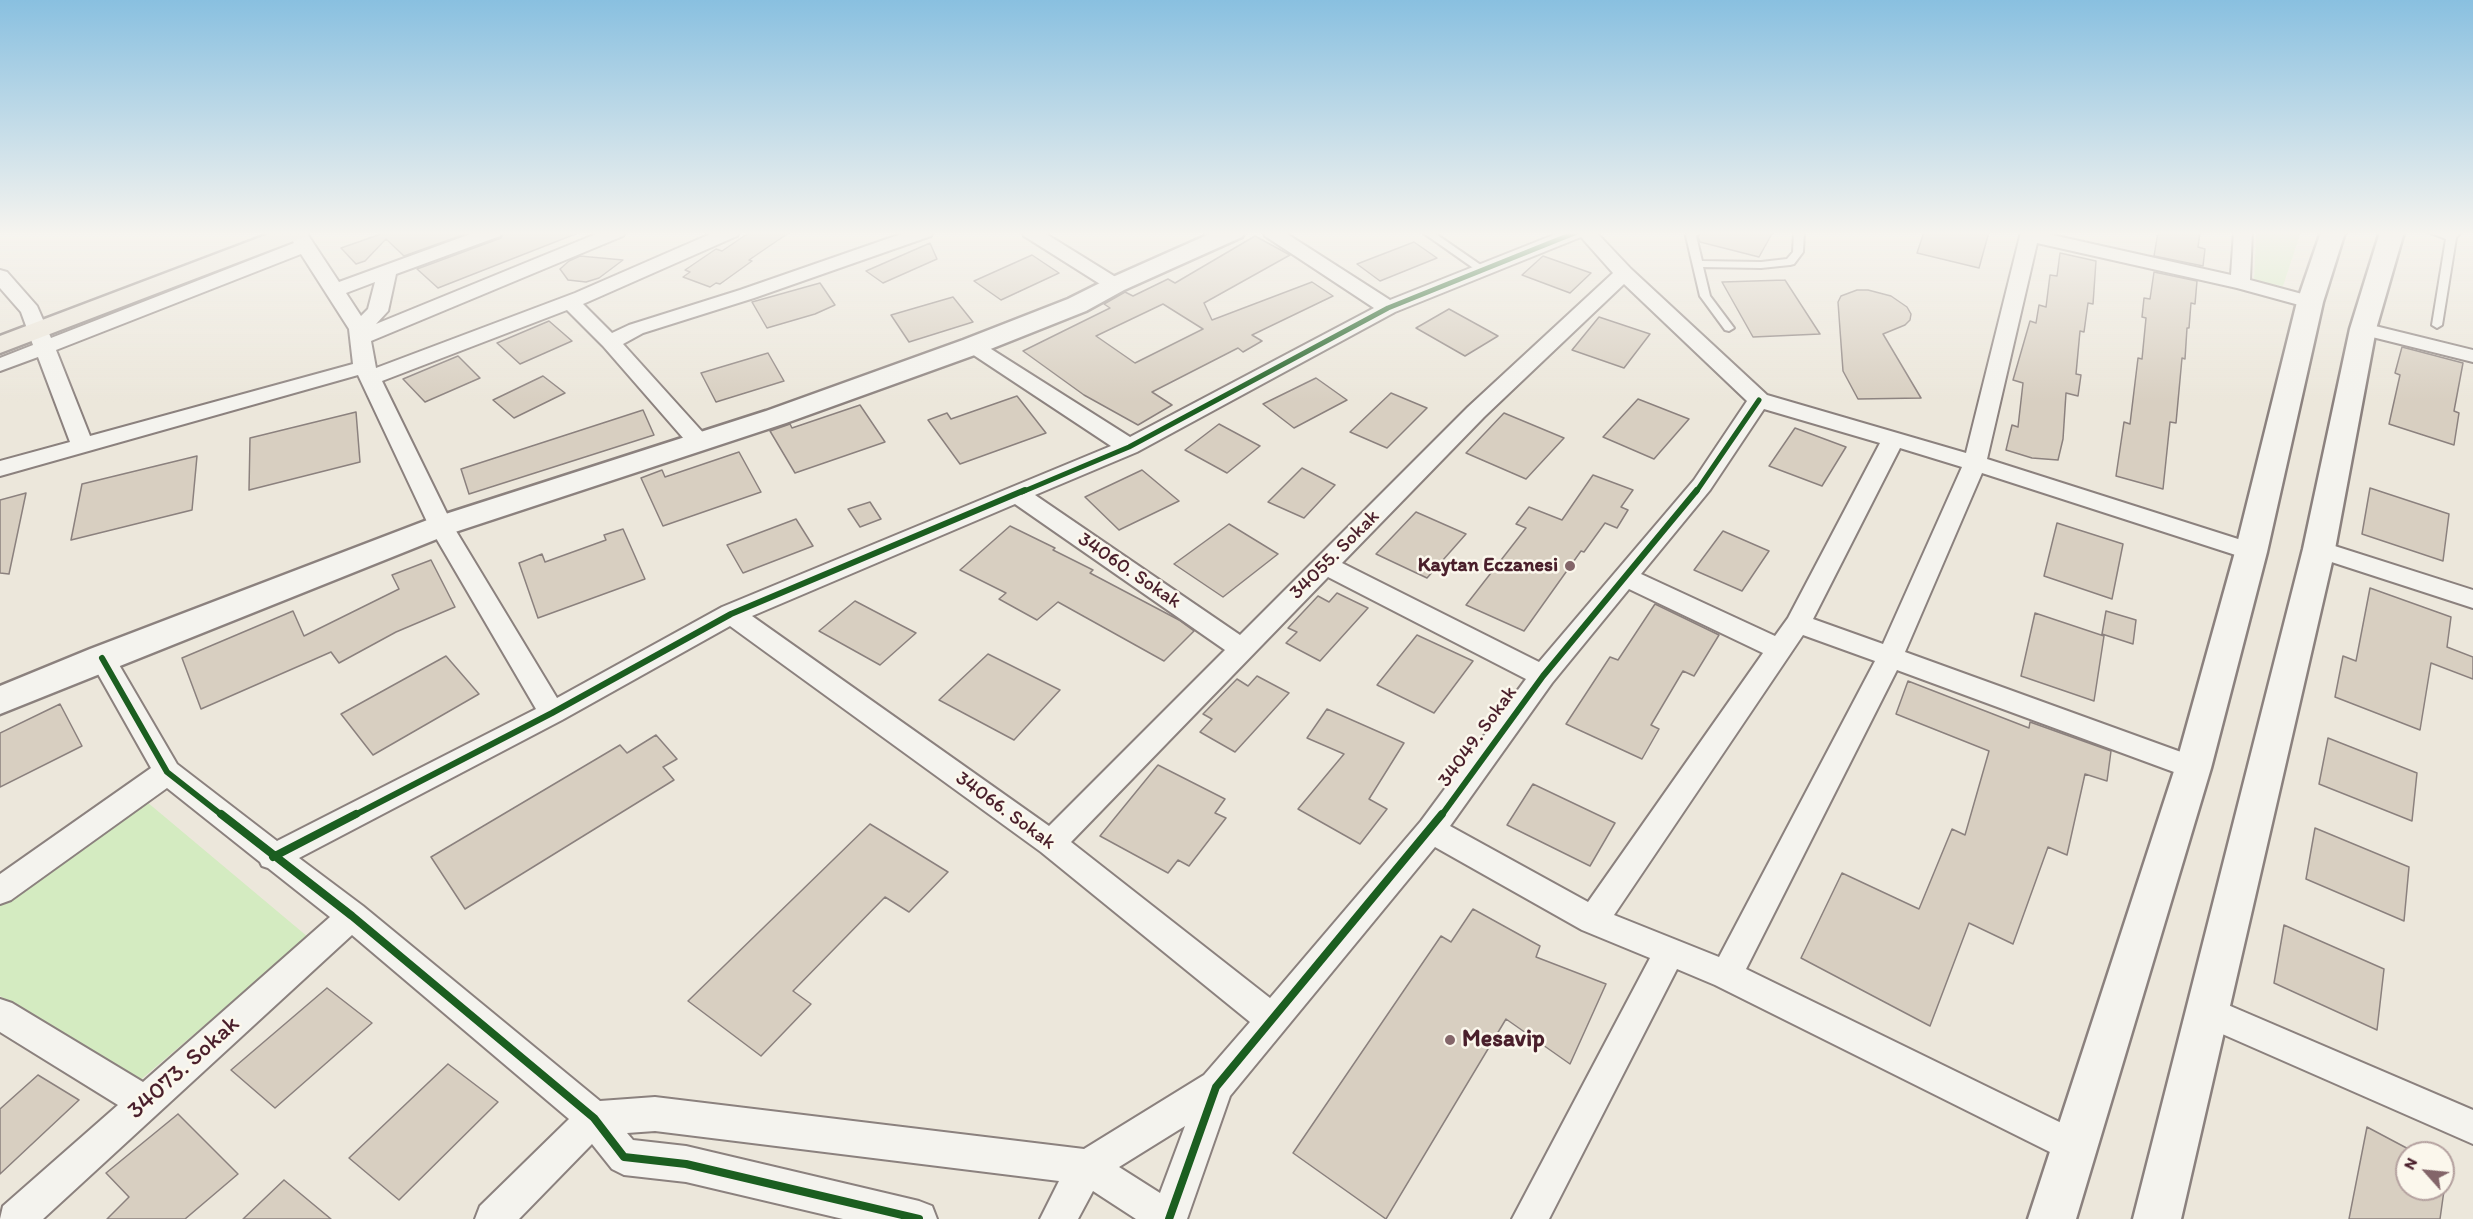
<!DOCTYPE html>
<style>
body{margin:0}
#map{position:relative;width:2473px;height:1219px;overflow:hidden;background:#ece7db;font-family:Itim,sans-serif}
canvas{display:block}
.north{position:absolute;left:2395px;top:1141px;width:60px;height:60px;box-sizing:border-box;background:#fbf7ec;border:2px solid #b4a19f;border-radius:50%;rotate:297deg;font-size:16px;font-weight:700;line-height:24px;text-align:center;color:#4a1f2b}
.north::after{content:'';display:block;margin:auto;width:21px;height:27px;background:#836569;clip-path:polygon(50% 0,100% 100%,50% 72%,0 100%)}
</style>
<div id="map">
<canvas width="2473" height="1219"></canvas>
<div class="north">N</div>
</div>
<script>
const ctx = document.querySelector('canvas').getContext('2d');
ctx.lineJoin = 'round';
function fillPath(path, color) { ctx.fillStyle = color; ctx.fill(path, 'evenodd'); }
const poly = rows => new Path2D(rows.map(r => 'M' + r).join(''));
function trace(path, color, width, dash) { ctx.strokeStyle = color; ctx.lineWidth = width; ctx.lineCap = dash ? 'butt' : 'round'; ctx.setLineDash(dash || []); ctx.stroke(path); }
function drawText(font, color, halo, rows, align = 'center') {
  ctx.font = font + ' Itim,sans-serif'; ctx.lineWidth = 5; ctx.setLineDash([]); ctx.textBaseline = 'middle'; ctx.strokeStyle = halo; ctx.fillStyle = color; for (const [text, x, y, turn = 0] of rows) {
    ctx.save(); ctx.translate(x, y); ctx.rotate((+turn || 0) * Math.PI / 180); ctx.textAlign = isNaN(turn) ? turn : align; if (halo) ctx.strokeText(text, 0, 0); ctx.fillText(text, 0, 0); ctx.restore();
  }
}
fillPath(poly([
 [2256,232,2301,232,2283,286,2254,281],
 [147,802,308,937,138,1082,0,996,0,905]
]), '#d4ebc1');
const building = poly([
 [378,232,471,232,404,256,386,239,365,261,356,264,341,248,381,234,378,232],
 [504,232,578,233,438,288,417,269,501,238,504,232],
 [750,232,790,232,749,260,752,261,720,284,716,283,710,287,683,277,690,272,685,270,716,249,722,251,750,232],
 [1701,232,1773,232,1759,257,1700,242,1698,237,1701,232],
 [1924,232,1989,232,1979,268,1917,253,1924,232],
 [2158,232,2200,232,2198,247,2205,249,2203,266,2154,256,2158,232],
 [1255,236,1290,255,1204,303,1212,320,1312,282,1333,296,1252,335,1262,341,1243,352,1238,348,1152,392,1172,405,1138,425,1084,395,1023,351,1110,308,1104,304,1125,292,1133,296,1168,279,1175,283,1255,236],
 [1163,304,1203,329,1135,363,1096,336,1163,304],
 [1414,242,1437,258,1380,281,1357,264,1414,242],
 [930,243,937,259,883,283,866,271,930,243],
 [2060,253,2096,261,2093,304,2088,303,2084,332,2080,331,2076,374,2081,375,2078,396,2066,393,2063,439,2058,460,2032,458,2006,450,2012,425,2018,427,2023,383,2013,380,2030,321,2036,323,2039,305,2046,307,2050,275,2057,276,2060,253],
 [1032,255,1059,273,1001,300,974,281,1032,255],
 [580,256,623,260,599,278,586,282,568,280,560,269,569,261,580,256],
 [1543,256,1591,273,1570,293,1522,275,1543,256],
 [2154,272,2197,281,2195,304,2191,303,2189,328,2187,328,2185,359,2182,358,2176,423,2170,422,2163,489,2116,476,2124,422,2130,424,2138,358,2142,359,2146,318,2142,317,2144,298,2150,299,2154,272],
 [1785,280,1820,334,1753,337,1722,282,1785,280],
 [820,283,835,305,815,314,767,328,752,302,820,283],
 [1857,290,1868,290,1891,296,1907,307,1911,314,1910,320,1905,325,1883,334,1921,398,1858,399,1843,371,1838,302,1841,296,1857,290],
 [953,297,973,322,909,342,891,315,953,297],
 [1449,309,1498,336,1465,356,1416,328,1449,309],
 [1599,317,1650,334,1624,368,1572,350,1599,317],
 [549,321,572,341,520,364,497,343,549,321],
 [2402,347,2463,363,2454,411,2459,413,2454,445,2389,424,2400,375,2395,373,2402,347],
 [768,353,784,381,716,402,701,373,768,353],
 [458,356,480,378,425,402,403,379,458,356],
 [543,376,565,393,514,418,493,400,543,376],
 [1316,378,1347,400,1294,428,1263,404,1316,378],
 [1391,393,1427,408,1387,448,1350,432,1391,393],
 [1017,396,1046,433,960,464,928,420,947,413,951,419,1017,396],
 [1638,399,1689,419,1654,459,1603,437,1638,399],
 [860,405,885,442,795,473,770,431,790,424,792,428,860,405],
 [643,410,654,435,469,494,461,469,643,410],
 [356,412,360,462,249,490,250,438,356,412],
 [1504,413,1564,438,1526,479,1466,453,1504,413],
 [1219,424,1260,446,1227,473,1185,450,1219,424],
 [1795,428,1846,447,1822,486,1769,466,1795,428],
 [739,452,761,492,663,526,641,478,662,470,665,477,739,452],
 [197,456,192,510,71,540,82,484,197,456],
 [1302,468,1335,485,1304,518,1268,502,1302,468],
 [1142,470,1179,501,1119,530,1085,497,1142,470],
 [1593,475,1633,490,1621,507,1628,510,1617,528,1605,523,1584,552,1581,551,1524,631,1466,605,1526,528,1516,524,1529,507,1562,520,1593,475],
 [2370,488,2449,514,2443,561,2362,534,2370,488],
 [26,493,9,574,0,573,0,500,26,493],
 [870,502,881,519,860,527,848,509,870,502],
 [1416,512,1466,534,1427,578,1376,554,1416,512],
 [796,519,813,546,743,573,727,545,796,519],
 [2057,523,2123,544,2112,599,2044,576,2057,523],
 [1229,524,1278,554,1223,597,1174,564,1229,524],
 [1010,526,1055,548,1053,550,1093,570,1090,573,1179,620,1194,631,1164,661,1058,602,1037,620,999,599,1006,593,960,570,1010,526],
 [623,529,645,579,538,618,519,563,542,554,545,562,606,540,604,535,623,529],
 [1723,531,1769,551,1742,591,1694,570,1723,531],
 [431,560,455,607,396,632,339,663,331,652,201,709,182,658,293,611,304,636,399,589,392,575,431,560],
 [2370,588,2451,617,2447,647,2473,657,2473,679,2431,663,2420,730,2335,697,2343,656,2356,661,2370,588],
 [1337,593,1368,608,1320,661,1286,643,1297,632,1288,628,1318,596,1329,602,1337,593],
 [855,601,916,633,880,665,819,631,855,601],
 [1655,604,1719,635,1694,676,1683,671,1651,725,1659,729,1642,759,1566,724,1610,657,1618,660,1655,604],
 [2106,611,2136,620,2133,644,2102,634,2106,611],
 [2035,613,2104,636,2094,701,2021,676,2035,613],
 [1417,635,1473,661,1434,713,1377,685,1417,635],
 [988,654,1060,690,1014,740,939,700,988,654],
 [446,656,479,694,373,755,341,714,446,656],
 [1257,676,1289,693,1235,752,1200,732,1212,719,1203,714,1237,679,1248,686,1257,676],
 [1908,681,2029,728,2030,722,2111,751,2107,781,2085,774,2067,855,2048,847,2013,944,1969,923,1930,1026,1801,958,1842,873,1919,909,1952,829,1965,835,1989,751,1896,714,1908,681],
 [60,704,82,746,0,787,0,733,60,704],
 [1327,709,1404,743,1369,799,1387,809,1360,844,1298,809,1344,754,1307,738,1327,709],
 [656,735,677,759,663,767,674,780,465,909,431,857,620,745,627,753,656,735],
 [2328,738,2417,773,2412,821,2319,784,2328,738],
 [1158,765,1225,799,1215,813,1226,818,1189,866,1178,860,1168,873,1100,836,1158,765],
 [1533,784,1615,823,1590,866,1507,825,1533,784],
 [870,824,948,872,909,912,885,897,793,991,811,1004,761,1056,688,1001,870,824],
 [2315,828,2409,867,2404,921,2306,879,2315,828],
 [1473,909,1540,946,1536,957,1606,984,1570,1064,1506,1019,1386,1219,1293,1153,1441,936,1451,942,1473,909],
 [2284,925,2384,969,2377,1030,2274,983,2284,925],
 [327,988,372,1023,275,1108,231,1070,327,988],
 [448,1064,498,1102,399,1200,349,1158,448,1064],
 [38,1075,79,1100,0,1174,0,1109,38,1075],
 [178,1114,238,1174,185,1219,107,1219,129,1197,106,1173,178,1114],
 [2367,1127,2416,1153,2407,1153,2407,1189,2443,1189,2443,1167,2447,1169,2440,1219,2349,1219,2367,1127],
 [284,1180,331,1219,243,1219,284,1180]
]);
fillPath(building, '#d8cfc1');
trace(building, '#8b817e', 1.5);
const lane = poly([
 [1422,232,1433,232,1488,270,1483,273,1479,272,1422,232],
 [1689,232,1699,232,1696,236,1702,261,1761,262,1787,259,1793,252,1794,232,1804,232,1803,252,1794,264,1790,265,1761,268,1703,267,1710,296,1734,328,1729,331,1725,330,1700,296,1686,236,1689,232],
 [2428,232,2461,232,2456,238,2442,325,2437,328,2432,325,2446,239,2428,232]
]);
const street = poly([
 [288,232,306,232,339,282,476,232,502,232,500,236,396,274,388,311,376,324,601,232,625,232,623,236,371,341,376,368,575,293,715,232,739,232,737,236,583,304,612,333,629,325,740,290,907,232,933,232,931,236,754,298,643,333,623,344,707,437,710,442,707,447,699,449,691,447,603,346,567,310,382,381,453,526,557,698,722,607,1111,446,966,350,963,346,966,342,973,340,980,342,1130,437,1374,308,1265,236,1263,232,1284,232,1390,300,1561,232,1596,232,1631,269,1767,395,1966,453,2021,232,2039,232,2231,275,2234,232,2252,232,2250,280,2317,298,2320,302,2317,306,2310,308,2237,288,2037,243,1987,459,2260,546,2263,552,2260,558,2251,560,1982,473,1905,652,2203,760,2207,768,2203,776,2193,779,1897,670,1746,969,2088,1136,2094,1148,2088,1160,2076,1165,1715,985,1677,969,1549,1219,1512,1219,1650,958,1582,930,1435,847,1230,1096,1187,1219,1136,1219,1093,1191,1078,1219,1040,1219,1059,1181,655,1131,627,1133,633,1140,686,1146,919,1201,932,1206,937,1219,843,1219,686,1182,624,1175,612,1169,592,1144,519,1219,475,1219,480,1206,569,1119,352,935,43,1219,0,1219,3,1206,118,1105,0,1032,0,999,12,1003,143,1082,330,917,268,868,262,866,260,862,167,788,11,900,0,904,0,874,151,768,89,658,93,651,102,648,111,651,177,764,277,841,536,709,429,526,358,375,0,476,0,461,70,442,38,357,0,371,0,358,33,345,21,312,0,288,0,270,7,272,37,306,51,338,294,243,288,232],
 [1581,237,1613,273,1468,407,1240,635,1035,495,1137,452,1395,312,1581,237],
 [301,254,349,329,353,364,90,436,56,350,301,254],
 [375,282,368,309,361,316,346,293,375,282],
 [1624,284,1747,401,1694,480,1539,662,1342,563,1484,417,1624,284],
 [1764,409,1880,443,1788,618,1775,636,1641,574,1710,490,1764,409],
 [1900,448,1962,467,1883,644,1813,619,1900,448],
 [1015,504,1225,650,1049,826,752,616,1015,504],
 [1328,577,1526,679,1421,821,1270,998,1071,842,1328,577],
 [1629,589,1763,653,1588,902,1450,826,1552,683,1629,589],
 [730,626,1041,852,1250,1022,1204,1075,1084,1149,655,1097,600,1101,363,906,299,858,562,720,730,626],
 [1803,635,1875,661,1719,957,1614,915,1803,635],
 [1185,1126,1160,1193,1119,1167,1185,1126],
 [1022,232,1043,232,1122,281,1125,285,1122,289,1115,291,1108,289,1024,236,1022,232],
 [2363,323,2473,350,2473,362,2356,333,2353,329,2356,325,2363,323],
 [2319,541,2473,590,2473,608,2310,555,2307,549,2310,543,2319,541],
 [2207,996,2473,1110,2473,1144,2195,1022,2191,1011,2195,1000,2207,996]
]);
const secondary = poly([
 [1214,232,1245,232,1242,237,1124,290,1086,311,983,352,786,423,452,533,0,714,0,686,90,649,430,519,766,411,963,340,1068,299,1106,280,1214,232],
 [2321,232,2345,232,2323,302,2267,552,2211,768,2076,1219,2028,1219,2175,768,2235,552,2297,302,2321,232],
 [2380,232,2404,232,2376,329,2335,549,2181,1219,2133,1219,2303,549,2350,329,2380,232]
]);
const primary = poly([
 [274,232,307,232,304,237,0,353,0,336,274,232]
]);
trace(lane, '#8b817e', 4);
trace(street, '#8b817e', 4);
trace(secondary, '#8b817e', 5);
trace(primary, '#8b817e', 5);
fillPath(lane, '#f4f3ee');
fillPath(street, '#f4f3ee');
fillPath(secondary, '#f4f3ee');
fillPath(primary, '#ece6da');
trace(poly([
 [1022,492,1129,447,1388,308,1577,232],
 [1696,492,1759,400]
]), '#1b5e20', 5);
trace(poly([
 [102,658,167,772,223,816],
 [353,816,552,713,731,614,1025,490],
 [1441,816,1543,676,1697,490]
]), '#1b5e20', 6);
trace(poly([
 [221,814,352,916,594,1118,624,1157,686,1164,919,1219],
 [273,857,356,814],
 [1169,1219,1216,1087,1442,814]
]), '#1b5e20', 8);
const sky = ctx.createLinearGradient(0, 0, 0, 402);
sky.addColorStop(0, '#89c0e0');
sky.addColorStop(0.58, '#f6f4ef');
sky.addColorStop(1, '#f6f4ef00');
ctx.fillStyle = sky;
ctx.fillRect(0, 0, 2473, 402);
for (const [x, y, r, color] of [
 [1570,566,6,"#836569"],
 [1450,1040,6,"#836569"]
]) { const dot = new Path2D(); dot.arc(x, y, r, 0, 2 * Math.PI); ctx.fillStyle = color; ctx.fill(dot); trace(dot, '#fbf7ec', 2); }
drawText('20px', '#4a1f2b', '#fbf7ec', [
 ["34055. Sokak",1335,555,-45],
 ["34060. Sokak",1129,571,34],
 ["34049. Sokak",1478,737,-54],
 ["34066. Sokak",1005,811,36]
]);
drawText('bold 20px', '#4a1f2b', '#fbf7ec', [
 ["Kaytan Eczanesi",1558,566]
], 'right');
drawText('bold 24px', '#4a1f2b', '#fbf7ec', [
 ["Mesavip",1462,1040]
], 'left');
drawText('24px', '#4a1f2b', '#fbf7ec', [
 ["34073. Sokak",184,1068,-42]
]);
</script>
